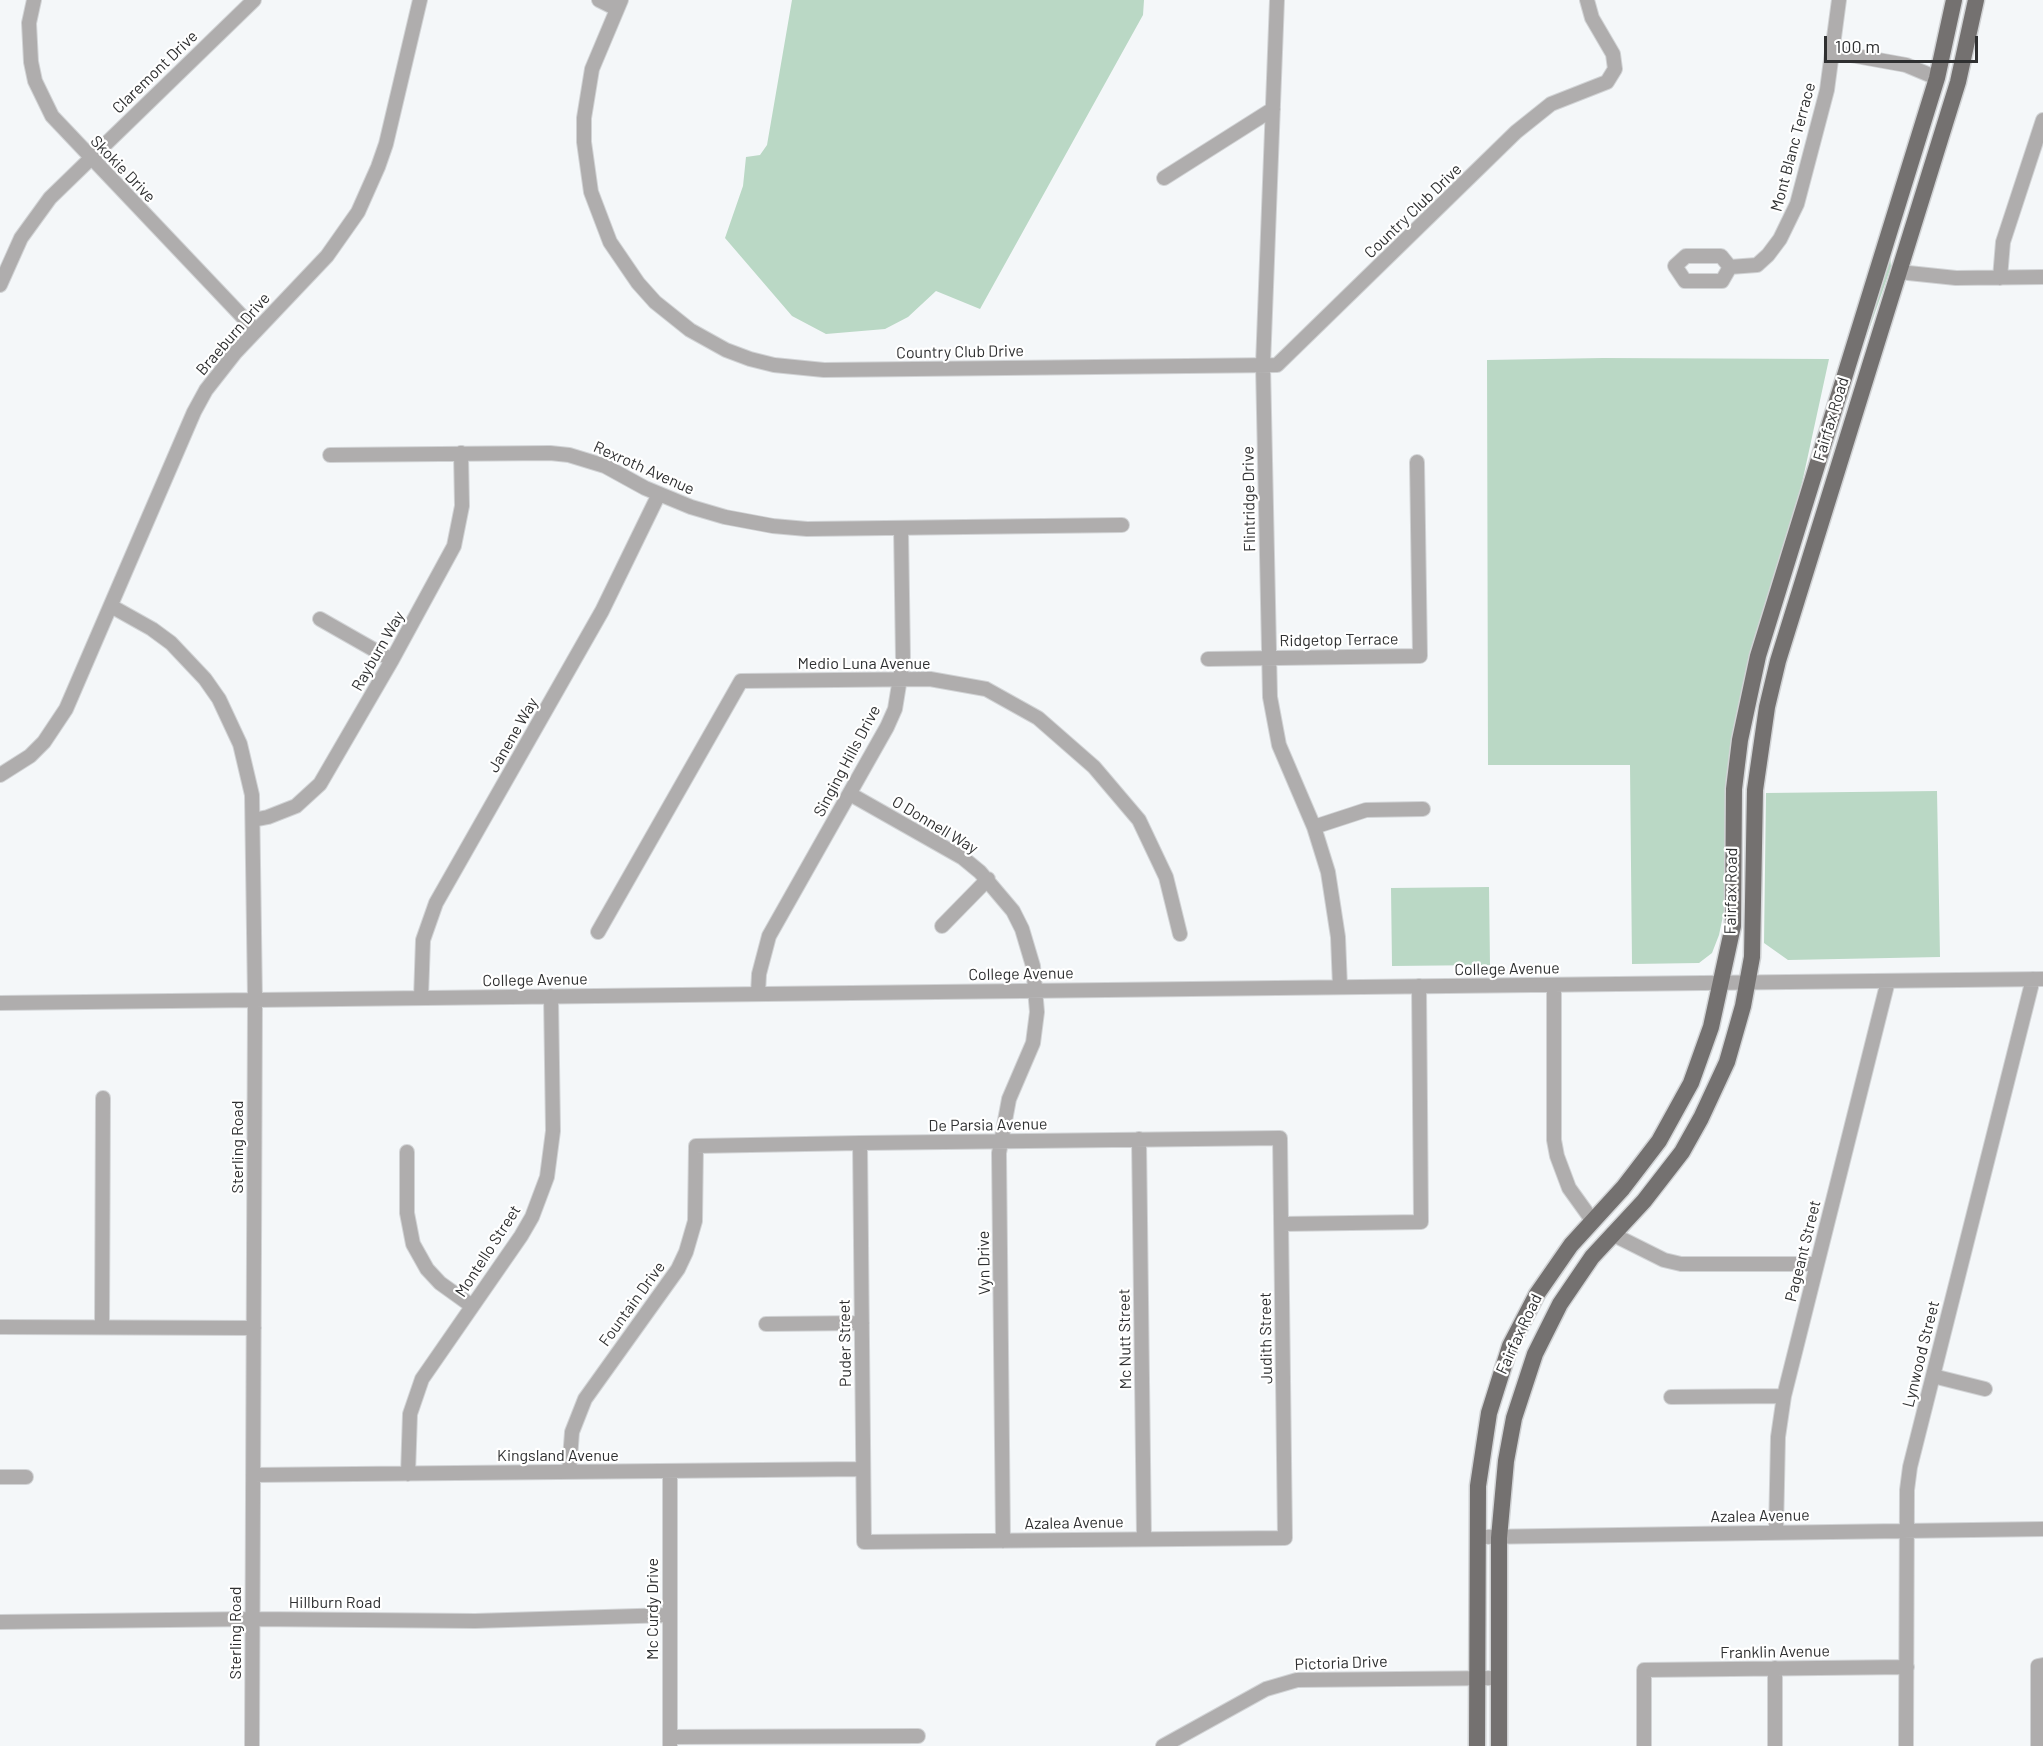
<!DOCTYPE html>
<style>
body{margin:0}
#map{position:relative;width:2043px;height:1746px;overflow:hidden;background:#f4f7f9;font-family:Barlow,sans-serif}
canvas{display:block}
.scale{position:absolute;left:1824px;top:36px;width:154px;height:27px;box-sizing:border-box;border:3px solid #2f3031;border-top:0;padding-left:8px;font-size:18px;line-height:21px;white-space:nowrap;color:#2f3031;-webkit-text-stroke:4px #fff;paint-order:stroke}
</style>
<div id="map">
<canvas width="2043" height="1746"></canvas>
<div class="scale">100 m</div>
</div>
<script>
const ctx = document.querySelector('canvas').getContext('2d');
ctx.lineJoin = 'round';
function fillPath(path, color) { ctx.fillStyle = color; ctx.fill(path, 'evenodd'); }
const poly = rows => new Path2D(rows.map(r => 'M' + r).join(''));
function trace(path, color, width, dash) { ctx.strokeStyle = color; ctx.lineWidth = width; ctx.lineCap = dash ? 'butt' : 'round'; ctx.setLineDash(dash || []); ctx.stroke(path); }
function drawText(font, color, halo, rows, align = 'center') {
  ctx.font = font + ' Barlow,sans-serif'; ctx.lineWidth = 4.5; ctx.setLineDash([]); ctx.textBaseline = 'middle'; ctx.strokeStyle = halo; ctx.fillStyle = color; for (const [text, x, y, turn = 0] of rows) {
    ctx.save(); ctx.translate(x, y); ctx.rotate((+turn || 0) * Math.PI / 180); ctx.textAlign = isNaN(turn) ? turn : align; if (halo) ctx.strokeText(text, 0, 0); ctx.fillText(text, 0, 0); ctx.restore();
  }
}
fillPath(poly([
 [792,0,1144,0,1143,15,980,309,936,291,908,317,885,329,826,334,792,316,725,238,743,186,746,157,760,155,767,145],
 [1890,255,1891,267,1858,361,1855,360],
 [1603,358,1829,359,1726,832,1724,911,1719,935,1712,953,1699,963,1632,964,1630,765,1488,765,1487,360],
 [1937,791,1940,957,1788,960,1764,943,1766,793],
 [1489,887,1490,965,1392,966,1391,888]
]), '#bad8c5');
const minor = poly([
 [34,0,29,23,31,62,35,81,52,116,256,331],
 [599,0,617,9],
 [621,0,592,69,584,118,584,142,591,192,610,242,638,283,655,302,690,330,726,350,750,359,774,365,824,370,1277,365,1516,132,1551,104,1607,82,1615,69,1613,54,1592,18,1587,0],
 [1277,0,1263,365,1270,697,1279,745,1314,827,1328,872,1338,937,1340,987],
 [1834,52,1906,65,1937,78],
 [1164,178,1273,109],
 [1686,256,1721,256,1730,267,1722,281,1685,281,1675,266,1686,256],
 [1730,267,1757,265,1768,255,1780,239,1797,204,1827,90,1839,0],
 [1899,272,1956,278,2043,277],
 [2000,278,2003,242,2043,120],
 [0,285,21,238,50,198,254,0],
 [330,455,550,453,569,455,605,466,645,488,691,507,725,517,773,526,807,529,1122,525],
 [111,606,152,629,171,643,205,679,219,699,240,744,252,795,255,1000,252,1746],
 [320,619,392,660],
 [1208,659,1420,656,1417,462],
 [0,775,30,756,44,742,66,709,194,412,206,390,235,353,327,256,358,212,378,167,386,144,420,0],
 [850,794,963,858,980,872,1013,911,1022,929,1033,966,1037,1012,1033,1043,1009,1099,999,1153,1003,1541],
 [253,820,268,817,296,806,320,784,392,660,454,546,462,506,461,453],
 [1314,827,1366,810,1423,809],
 [942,926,988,879],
 [598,932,741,681,930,679,986,689,1038,718,1094,767,1139,820,1166,877,1180,934],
 [1554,985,1554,1140,1557,1156,1569,1188,1592,1220],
 [758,994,759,974,769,936,887,727,895,709,903,660,901,528],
 [421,998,423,940,436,903,602,611,659,494],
 [0,1003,2043,979],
 [1139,1139,1144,1539],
 [407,1152,407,1213,413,1244,427,1269,440,1283,472,1306],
 [1281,1224,1421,1222,1419,986],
 [1612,1234,1664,1260,1681,1264,1816,1264],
 [766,1324,862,1323],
 [0,1327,254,1328],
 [102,1327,103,1098],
 [1933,1376,1985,1389],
 [1671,1397,1784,1396],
 [569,1472,572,1432,585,1399,678,1269,686,1252,695,1221,696,1146,860,1143,1280,1138,1285,1538,864,1542,860,1143],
 [408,1474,410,1414,422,1379,521,1236,532,1217,547,1177,553,1131,551,996],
 [253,1475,863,1469],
 [0,1477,26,1477],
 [1776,1532,1778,1437,1784,1396,1888,981],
 [1478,1537,2043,1529],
 [0,1622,252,1619,475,1621,670,1615],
 [670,1737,918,1736],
 [670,1746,670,1471],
 [1163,1746,1266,1689,1297,1680,1500,1678],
 [1644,1746,1644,1670,1907,1667],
 [1775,1746,1775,1668],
 [1906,1746,1907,1490,1910,1467,2033,979],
 [2038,1746,2038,1666,2043,1665]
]);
const major = poly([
 [1477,1746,1478,1486,1489,1413,1510,1346,1537,1294,1571,1245,1623,1188,1659,1141,1691,1083,1711,1027,1733,926,1734,789,1740,740,1758,656,1937,78,1954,0],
 [1499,1746,1499,1538,1506,1461,1514,1418,1535,1354,1560,1304,1592,1257,1644,1201,1682,1152,1701,1118,1727,1062,1743,1006,1752,957,1755,790,1767,707,1778,661,1958,82,1976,0]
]);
trace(minor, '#d1d3d5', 16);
trace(major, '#d1d3d5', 19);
trace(minor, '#afadad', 14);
trace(major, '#747170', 16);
drawText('16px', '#2f3031', '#fff', [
 ["Claremont Drive",155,72,-44],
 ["Mont Blanc Terrace",1793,147,-75],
 ["Skokie Drive",123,169,46],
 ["Country Club Drive",1413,211,-44],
 ["Braeburn Drive",233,334,-49],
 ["Country Club Drive",960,352,-1],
 ["Fairfax Road",1831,419,-73],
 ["Rexroth Avenue",644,468,24],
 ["Flintridge Drive",1249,499,-91],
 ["Ridgetop Terrace",1339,640,-1],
 ["Rayburn Way",378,651,-60],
 ["Medio Luna Avenue",864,664],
 ["Janene Way",513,735,-60],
 ["Singing Hills Drive",847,761,-62],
 ["O Donnell Way",935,825,31],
 ["Fairfax Road",1731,891,-89],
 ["College Avenue",1507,969,-1],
 ["College Avenue",1021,974,-1],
 ["College Avenue",535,980,-1],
 ["De Parsia Avenue",988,1125,-1],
 ["Sterling Road",238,1147,-90],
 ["Montello Street",488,1251,-57],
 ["Pageant Street",1803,1251,-76],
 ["Vyn Drive",984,1263,-91],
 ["Fountain Drive",632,1304,-54],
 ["Fairfax Road",1519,1334,-65],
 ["Judith Street",1266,1338,-91],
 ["Mc Nutt Street",1125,1339,-91],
 ["Puder Street",845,1343,-91],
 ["Lynwood Street",1921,1354,-76],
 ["Kingsland Avenue",558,1456],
 ["Azalea Avenue",1760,1516,-1],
 ["Azalea Avenue",1074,1523,-1],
 ["Hillburn Road",335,1603],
 ["Mc Curdy Drive",653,1609,-90],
 ["Sterling Road",236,1633,-90],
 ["Franklin Avenue",1775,1652,-1],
 ["Pictoria Drive",1341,1663,-2]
]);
</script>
